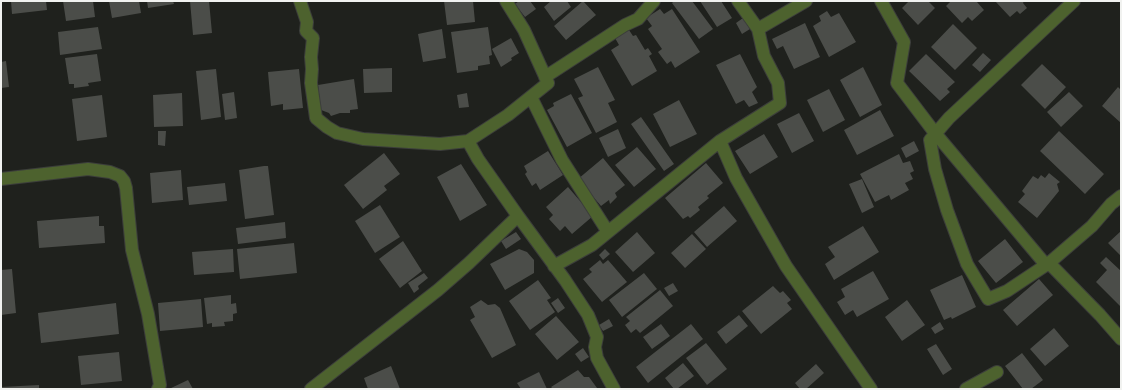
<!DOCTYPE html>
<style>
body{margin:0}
#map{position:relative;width:1122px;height:390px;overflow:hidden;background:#1f211d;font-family:"Noto Sans",sans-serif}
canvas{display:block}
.frame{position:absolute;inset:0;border:2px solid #f1f2f0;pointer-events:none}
</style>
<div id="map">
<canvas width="1122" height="390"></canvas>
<div class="frame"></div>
</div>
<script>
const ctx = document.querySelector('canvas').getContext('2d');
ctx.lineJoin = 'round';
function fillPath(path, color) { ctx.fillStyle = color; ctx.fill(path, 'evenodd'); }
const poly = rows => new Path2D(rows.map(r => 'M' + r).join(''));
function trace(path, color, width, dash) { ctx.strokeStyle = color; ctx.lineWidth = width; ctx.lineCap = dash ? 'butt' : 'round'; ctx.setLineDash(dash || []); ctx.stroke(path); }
fillPath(poly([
 [11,1,46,1,47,10,12,14],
 [63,1,93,1,95,17,66,21],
 [109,1,139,1,141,13,112,18],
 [147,1,173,1,174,4,148,8],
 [190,1,209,1,212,33,193,35],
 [444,1,473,1,475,22,447,25],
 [519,1,530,1,536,9,525,17,515,4],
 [551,1,567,1,571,7,554,21,544,7],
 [583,1,596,15,566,40,554,26],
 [674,1,692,1,713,29,699,39,672,3],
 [700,1,721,1,732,18,717,27],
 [909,1,928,1,935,8,918,25,902,8],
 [951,1,978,1,977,2,984,10,972,21,968,17,962,23,946,6],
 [995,1,1024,1,1023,3,1027,8,1020,14,1017,11,1010,17],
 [660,9,664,14,672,9,700,52,675,68,671,61,667,64,658,52,662,49,648,29,652,26,646,18],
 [827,11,831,17,839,13,856,42,829,57,813,26,821,21,819,16],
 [743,18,750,29,742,34,736,23],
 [805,23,820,57,794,69,783,46,777,49,772,39],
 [953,24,977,48,955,70,931,47],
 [98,27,102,49,60,55,58,32],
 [488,27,492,55,489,56,490,64,478,66,478,70,457,73,451,32],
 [442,29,446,58,423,62,418,34],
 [629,30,633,36,636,35,645,50,648,48,652,54,649,56,657,71,632,86,611,50,619,45,615,38],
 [511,38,519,53,511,58,512,60,501,67,492,49],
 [983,53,991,60,980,72,972,65],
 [97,54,101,81,88,83,89,86,74,88,74,84,69,84,65,58],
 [740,54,757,87,752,92,758,103,749,107,744,100,736,104,716,65],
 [926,54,955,82,947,89,950,92,940,101,909,71],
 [6,61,9,87,1,88,1,62],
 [1042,64,1066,87,1045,109,1021,85],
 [598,67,615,100,608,103,617,122,596,133,578,98,583,96,574,79],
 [863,67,882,105,860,117,840,80],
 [392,68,392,92,364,93,363,69],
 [216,69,221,117,201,120,196,71],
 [299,69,303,108,283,110,283,104,271,106,268,72],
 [354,79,358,109,350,110,350,113,340,113,331,116,329,113,321,110,318,85],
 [1118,87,1121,90,1121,123,1102,106],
 [829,89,845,120,823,132,807,100],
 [234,92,237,118,225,120,222,94],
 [1069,92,1083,106,1061,127,1047,112],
 [182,93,183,126,154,127,153,95],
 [467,93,469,107,459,108,457,95],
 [571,94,592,133,567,147,547,110,554,106,553,103],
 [102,95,107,137,77,141,72,99],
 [679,100,697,134,670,147,653,114],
 [880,110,894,136,857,155,844,130],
 [799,113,814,141,792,153,777,124],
 [641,117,674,164,664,171,631,124],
 [618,129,626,148,608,157,599,138],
 [158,131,166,131,165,146,158,145],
 [1059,131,1104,174,1085,194,1040,151],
 [764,134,778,157,750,174,735,151],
 [914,141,919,151,906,158,901,148],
 [637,147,656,169,634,187,615,165],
 [548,151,563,175,540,190,536,183,532,186,525,174,527,172,524,166],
 [384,153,400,174,384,186,387,190,363,209,344,185],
 [899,154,903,163,910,161,914,171,910,173,913,179,905,183,909,190,891,200,889,195,875,202,860,174],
 [603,158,625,185,615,193,617,197,610,204,609,200,601,206,578,179],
 [706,163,723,183,707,196,709,198,698,207,700,210,690,218,688,216,683,219,665,198],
 [461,164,487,205,460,221,437,177],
 [264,166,268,166,274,215,245,219,239,170],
 [181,170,183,200,152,203,150,173],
 [1049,173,1060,182,1057,184,1059,191,1037,218,1018,202,1025,194,1022,191,1033,176,1038,179,1041,175,1045,178],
 [862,179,874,207,862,213,849,184],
 [225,183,227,201,189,205,187,187],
 [568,187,593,216,572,234,565,226,560,231,549,219,553,215,546,207],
 [380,205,400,237,375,253,355,221],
 [724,206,737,221,707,247,694,232],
 [99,216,99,226,104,226,105,243,39,248,37,221],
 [285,222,286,238,238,244,236,228],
 [863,226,879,252,834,280,825,264,835,257,828,247],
 [1121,231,1121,256,1108,243],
 [516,232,521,239,506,249,501,241],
 [637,232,655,253,633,272,615,252],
 [692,234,706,249,685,268,671,253],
 [1005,239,1023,262,996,283,978,261],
 [403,241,422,271,400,288,379,259],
 [294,243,297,273,240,279,237,249],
 [233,249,234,272,194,275,192,252],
 [519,249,527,252,534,260,534,273,505,290,490,264],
 [605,249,610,254,603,260,599,255],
 [1106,257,1121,271,1121,307,1096,282,1107,270,1100,263],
 [600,260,603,264,608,260,627,282,602,302,583,279,592,272,589,269],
 [12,269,16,313,1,315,1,270],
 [873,271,889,299,857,317,853,310,845,315,837,302,845,297,841,289],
 [424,273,428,278,418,286,419,289,414,293,408,283],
 [644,273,657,289,622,317,609,300],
 [962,275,976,307,952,319,951,317,944,320,930,290],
 [1039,279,1053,295,1017,326,1003,310],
 [538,280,551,298,547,300,555,312,530,330,509,301],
 [673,283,678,291,669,296,664,288],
 [773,286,780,293,783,291,791,300,787,303,792,309,761,334,742,311],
 [660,290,673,306,640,333,636,329,631,333,625,325,630,321,626,317],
 [231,295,231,304,236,303,237,313,233,314,233,321,224,322,225,326,212,327,212,323,207,324,204,298],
 [558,298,565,308,558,313,551,303],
 [201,299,203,327,160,331,158,303],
 [481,300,488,305,495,304,500,308,516,345,492,358,470,320,475,317,470,307],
 [907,300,925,325,902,341,885,317],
 [116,303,119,334,41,343,38,313],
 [739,315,748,326,726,344,717,332],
 [556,316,579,342,557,360,535,334],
 [609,319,613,326,603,331,599,325],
 [940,322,944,329,935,334,931,328],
 [661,324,670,336,652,349,643,337],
 [691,324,703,339,648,383,636,367],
 [1054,328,1069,346,1045,366,1030,349],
 [706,343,727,369,707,385,686,358],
 [936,344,952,369,943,375,927,349],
 [583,348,589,357,581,362,575,354],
 [119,352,122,381,81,385,78,356],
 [1022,353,1043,380,1031,389,1023,389,1005,366],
 [683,363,694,376,677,389,674,389,665,378],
 [816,364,824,373,806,389,800,389,795,383],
 [391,366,400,389,368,389,364,378],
 [578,370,584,377,589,377,597,388,553,389,551,387],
 [539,372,547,389,521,389,517,383],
 [188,380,193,389,169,389],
 [39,385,39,389,1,389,1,387]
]), '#4b4d49');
const minor = poly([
 [300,1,307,22,306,31,313,38,311,57,312,69,311,83,316,118,327,127,337,133,363,139,440,144,468,141,478,159,518,216,469,263,438,290,311,389],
 [738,1,758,29,806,1],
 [881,1,904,42,897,83,935,133,1046,265],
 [1074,1,949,118,930,140,935,169,947,210,967,264,988,299,1007,291,1049,263,1092,226,1111,204,1121,196],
 [758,29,764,56,778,83,780,103,720,141,736,178,786,266,871,389],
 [545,77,625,25,638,19,654,1],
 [531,97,562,160,608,232],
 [468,141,508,115,548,83,524,30,506,1],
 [1,179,88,169,110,172,120,176,124,181,126,188,132,250,148,314,160,385,158,389],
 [518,216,565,280,588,315,597,337,595,347,597,358,614,389],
 [1049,263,1100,315,1121,339],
 [554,266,592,245,720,141],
 [966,389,997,372]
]);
trace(minor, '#3c3e3b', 14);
trace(minor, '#4d622e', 12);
</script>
